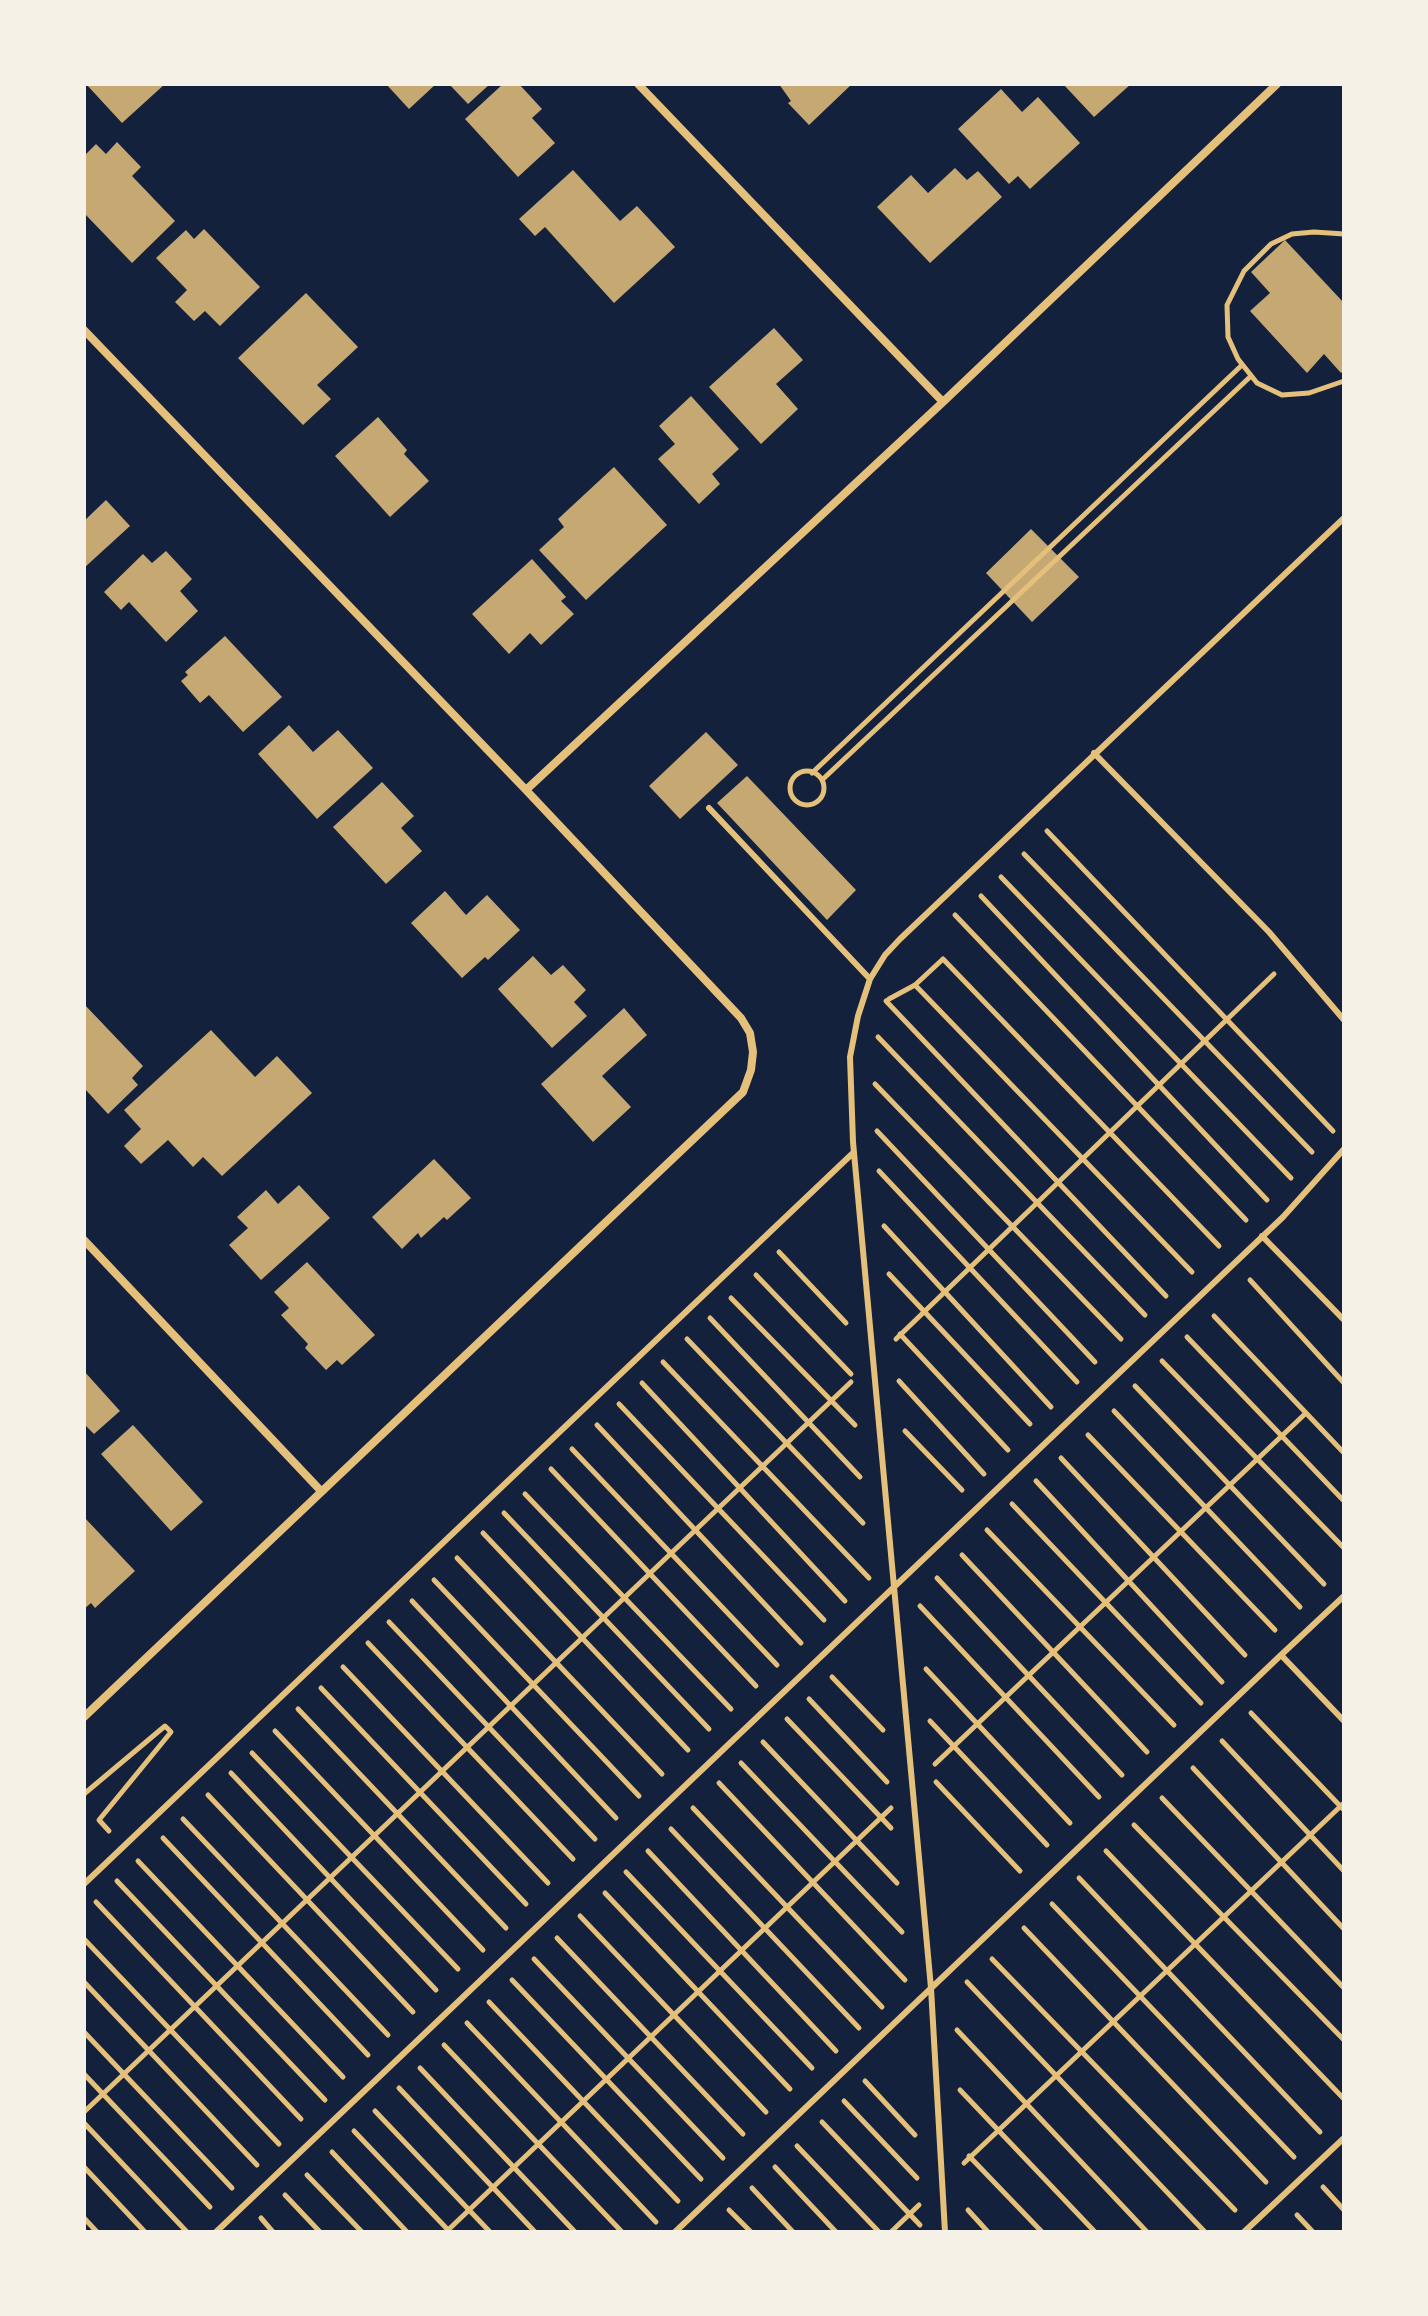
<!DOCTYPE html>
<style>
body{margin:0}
#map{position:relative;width:1428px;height:2316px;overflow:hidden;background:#14213d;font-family:Helvetica,sans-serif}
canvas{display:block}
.frame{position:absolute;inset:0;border:86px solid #f6f1e7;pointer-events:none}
</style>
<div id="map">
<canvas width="1428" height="2316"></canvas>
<div class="frame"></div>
</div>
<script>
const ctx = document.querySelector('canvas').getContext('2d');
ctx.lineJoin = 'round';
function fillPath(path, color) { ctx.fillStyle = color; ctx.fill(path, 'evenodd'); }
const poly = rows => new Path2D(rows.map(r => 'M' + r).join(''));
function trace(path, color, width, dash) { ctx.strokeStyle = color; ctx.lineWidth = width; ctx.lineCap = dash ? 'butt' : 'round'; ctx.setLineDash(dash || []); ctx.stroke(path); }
fillPath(poly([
 [86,84,165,84,122,123],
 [386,84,436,84,409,109],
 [449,84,490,84,468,104],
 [503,84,519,84,542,109,532,118,555,143,518,177,465,119],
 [779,84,852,84,809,125,788,103,791,101],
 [1063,84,1131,84,1094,117],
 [1001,89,1022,112,1038,97,1080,143,1030,189,1018,176,1009,184,958,129],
 [117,142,141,167,132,176,175,221,132,263,84,213,84,156,96,144,106,154],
 [955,168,967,180,978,171,1002,197,930,263,877,207,911,175,928,193],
 [573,170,620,221,637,206,675,247,614,303,545,227,535,236,519,219],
 [204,229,260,287,220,326,205,311,194,321,175,302,187,290,156,258,186,230,194,239],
 [1285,240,1344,303,1344,370,1341,373,1324,354,1307,373,1250,311,1270,293,1251,272],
 [306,293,358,347,317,385,331,399,303,425,238,358],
 [774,328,803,360,776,384,798,409,761,444,709,387],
 [691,396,739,449,712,474,720,484,699,504,658,459,675,444,659,426],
 [378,417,407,450,404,454,429,481,390,517,335,456],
 [614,467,667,525,586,600,539,550,564,527,558,519],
 [106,500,130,526,84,568,84,521],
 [1031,529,1079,577,1032,622,986,573],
 [166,551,192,579,180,591,198,611,166,642,129,602,121,610,104,592,143,554,152,563],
 [532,559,566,597,561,601,574,614,541,645,530,633,509,654,472,614],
 [225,636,282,697,243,732,209,695,200,703,181,681,188,675,185,672],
 [289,725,313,752,338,730,373,768,317,819,258,754],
 [706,732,738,765,680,819,649,786],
 [747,776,856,890,827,920,717,803],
 [382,782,414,816,401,828,422,851,386,884,333,827],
 [445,891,466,915,487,895,520,930,488,960,485,957,462,978,411,923],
 [533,956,551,975,563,965,586,990,574,1002,587,1016,552,1048,498,989],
 [84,1004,143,1066,132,1078,138,1085,108,1114,84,1088],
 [624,1008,647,1035,602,1076,631,1107,593,1142,541,1084],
 [211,1030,255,1077,277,1056,312,1093,222,1176,203,1157,193,1167,168,1140,141,1164,124,1146,141,1129,124,1110],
 [434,1159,471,1198,447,1220,444,1217,421,1238,418,1233,402,1249,372,1217],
 [299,1185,330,1218,261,1280,229,1245,248,1228,237,1217,266,1190,278,1204],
 [307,1262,375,1335,342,1365,337,1360,326,1370,305,1348,308,1344,281,1315,289,1308,274,1292],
 [84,1371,120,1411,94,1434,86,1426,84,1428],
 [133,1425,203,1502,171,1531,101,1454],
 [84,1517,135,1571,95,1608,91,1603,84,1609]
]), '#c6a872');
trace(poly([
 [1344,234,1314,232,1292,234,1271,244,1244,271,1227,305,1228,337,1238,359,1257,383,1282,395,1309,393,1344,381],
 '790 788a17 17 0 1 1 34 0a17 17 0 1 1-34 0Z',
 [812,773,1242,365],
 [822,780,1251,376],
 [1047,831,1333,1131],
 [1024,854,1312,1152],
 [1001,877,1291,1178],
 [981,896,1267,1200],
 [955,915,1246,1220],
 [915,985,1192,1272],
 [889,999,915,985,943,959,1219,1246],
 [886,1001,1166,1296],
 [878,1037,1145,1315],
 [875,1084,1121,1339],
 [877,1131,1095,1362],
 [879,1171,1077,1382],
 [884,1226,1051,1407],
 [779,1252,846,1323],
 [889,1274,1030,1424],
 [756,1275,851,1374],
 [1250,1280,1344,1383],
 [731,1298,855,1425],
 [1214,1316,1344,1453],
 [710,1318,860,1477],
 [900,1334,1008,1450],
 [1187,1337,1344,1501],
 [687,1339,863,1523],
 [896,1339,1274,974],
 [1162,1361,1344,1548],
 [663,1362,869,1578],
 [899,1381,984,1474],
 [642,1383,845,1601],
 [1135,1386,1324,1584],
 [619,1404,824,1620],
 [1114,1411,1300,1607],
 [597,1425,801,1643],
 [905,1431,962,1490],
 [1088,1435,1275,1630],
 [572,1449,777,1665],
 [1061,1458,1245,1655],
 [551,1469,756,1686],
 [1036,1481,1222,1682],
 [525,1494,731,1709],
 [1012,1504,1201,1703],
 [504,1513,709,1729],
 [987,1530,1174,1725],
 [483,1533,688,1750],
 [962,1555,1147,1752],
 [457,1558,662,1774],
 [937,1578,1122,1775],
 [434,1580,639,1796],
 [412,1601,616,1818],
 [920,1606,1099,1797],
 [389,1622,595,1839],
 [368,1643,573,1859],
 [343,1667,548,1883],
 [926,1669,1070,1823],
 [832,1677,883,1730],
 [321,1688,526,1904],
 [809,1699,887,1782],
 [298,1709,506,1928],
 [1251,1713,1344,1810],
 [787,1719,891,1828],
 [930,1721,1047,1845],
 [275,1731,483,1950],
 [1222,1741,1344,1871],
 [763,1742,897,1883],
 [252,1753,458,1969],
 [741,1763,902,1932],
 [935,1764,1306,1413],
 [1193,1768,1344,1929],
 [231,1773,436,1990],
 [936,1782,1020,1871],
 [719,1783,905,1980],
 [84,1794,165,1726,171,1732,99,1820,109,1831],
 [208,1795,413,2012],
 [1162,1798,1344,1988],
 [693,1808,882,2007],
 [183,1819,388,2035],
 [1134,1825,1344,2040],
 [671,1829,859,2028],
 [163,1838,368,2055],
 [648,1851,836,2051],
 [1106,1851,1344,2099],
 [138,1861,343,2077],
 [626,1872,812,2068],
 [1079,1878,1320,2132],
 [117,1881,325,2100],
 [605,1893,790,2089],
 [96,1902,301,2119],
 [1052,1904,1294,2157],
 [580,1916,766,2112],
 [1024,1928,1266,2182],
 [557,1938,743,2134],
 [84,1939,279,2144],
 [534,1959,723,2158],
 [992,1959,1235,2210],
 [512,1980,701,2179],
 [84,1982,257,2165],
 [967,1982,1205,2232],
 [489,2002,678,2201],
 [467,2023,656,2222],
 [957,2030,1147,2232],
 [84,2032,232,2188],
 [444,2045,622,2232],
 [420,2068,575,2232],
 [84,2074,210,2207],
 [865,2081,915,2135],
 [399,2088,535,2232],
 [960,2090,1095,2232],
 [844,2101,917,2178],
 [375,2111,490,2232],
 [84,2112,851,1382],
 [822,2122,920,2225],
 [84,2123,187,2232],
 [354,2131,449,2231],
 [797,2146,879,2232],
 [332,2152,407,2232],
 [969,2156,1042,2232],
 [964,2163,1344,1803],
 [84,2167,145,2232],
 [775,2167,836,2232],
 [307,2175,362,2232],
 [1323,2187,1344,2210],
 [752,2188,793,2232],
 [285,2195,320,2232],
 [729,2210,751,2232],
 [968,2210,988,2232],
 [1297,2215,1313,2232],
 [84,2218,97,2232],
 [261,2218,273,2232],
 [446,2232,891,1808],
 [891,2232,919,2205]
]), '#e5c07b', 5);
trace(poly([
 [1094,753,1269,932,1344,1020],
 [709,808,870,979],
 [1262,1236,1344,1320],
 [1281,1655,1344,1596],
 [84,1884,853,1153],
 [216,2232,1283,1217,1344,1149],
 [675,2232,1281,1655,1344,1721],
 [945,2232,931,1988,853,1142,850,1057,858,1016,870,979,885,955,900,939,1344,518],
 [1244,2232,1344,2138]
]), '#e5c07b', 6);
trace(poly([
 [638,84,943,402],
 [84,330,526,790,741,1018,750,1033,753,1052,751,1070,743,1092,84,1717],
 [526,790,943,402,1277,84],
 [84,1240,321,1491]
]), '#e5c07b', 8);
</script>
